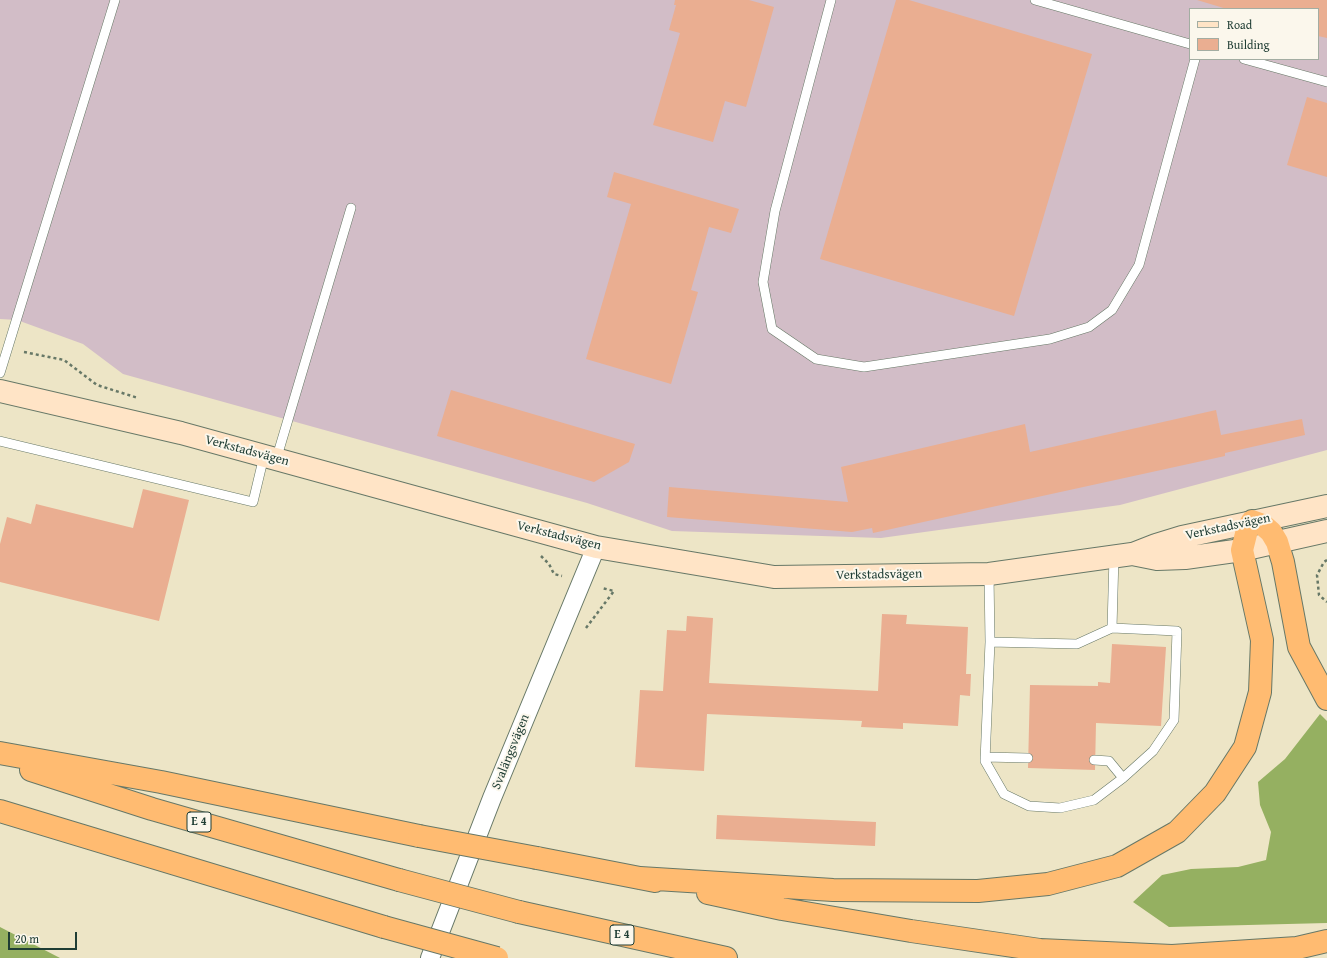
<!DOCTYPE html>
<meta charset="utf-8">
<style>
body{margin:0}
#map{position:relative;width:1327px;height:958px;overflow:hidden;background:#ede5c6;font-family:"Gentium Book Plus",serif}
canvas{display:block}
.legend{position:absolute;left:1189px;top:8px;width:130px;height:52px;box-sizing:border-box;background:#fbf7ec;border:1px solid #a3ada2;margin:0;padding:5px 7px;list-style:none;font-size:12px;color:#1f3d34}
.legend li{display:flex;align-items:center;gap:8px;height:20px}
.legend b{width:20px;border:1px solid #a3ada2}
.scale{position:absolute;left:8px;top:932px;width:69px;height:18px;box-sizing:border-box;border:2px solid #1f3d34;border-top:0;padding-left:5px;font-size:12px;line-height:14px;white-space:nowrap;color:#1f3d34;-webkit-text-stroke:3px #fbf7ec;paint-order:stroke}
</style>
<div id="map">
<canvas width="1327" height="958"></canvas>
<ul class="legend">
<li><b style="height:5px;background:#ffe4c6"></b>Road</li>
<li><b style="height:11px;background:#eaae91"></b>Building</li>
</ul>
<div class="scale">20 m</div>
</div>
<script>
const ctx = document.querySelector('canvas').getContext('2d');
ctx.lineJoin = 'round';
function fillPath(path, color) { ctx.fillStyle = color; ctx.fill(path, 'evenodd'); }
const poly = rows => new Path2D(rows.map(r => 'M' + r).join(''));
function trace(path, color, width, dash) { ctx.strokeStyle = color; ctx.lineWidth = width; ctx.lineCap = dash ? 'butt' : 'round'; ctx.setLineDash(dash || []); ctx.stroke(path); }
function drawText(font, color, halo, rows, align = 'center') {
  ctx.font = font + ' "Gentium Book Plus",serif'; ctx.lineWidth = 4; ctx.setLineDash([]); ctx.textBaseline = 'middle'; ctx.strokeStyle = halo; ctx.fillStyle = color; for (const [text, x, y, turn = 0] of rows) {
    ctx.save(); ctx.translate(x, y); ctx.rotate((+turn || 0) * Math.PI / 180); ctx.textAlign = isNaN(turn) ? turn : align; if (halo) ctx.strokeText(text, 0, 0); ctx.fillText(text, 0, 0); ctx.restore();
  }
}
fillPath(poly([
 [0,0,1327,0,1327,450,1120,505,881,538,672,531,587,503,123,374,83,344,17,320,0,319],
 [1190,9,1318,9,1318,59,1190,59]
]), '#d2bdc7');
fillPath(poly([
 [1320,714,1327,721,1327,923,1169,927,1133,902,1162,875,1191,869,1238,867,1266,860,1271,832,1260,805,1258,782,1285,759],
 [0,927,60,958,0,958]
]), '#95b061');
fillPath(poly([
 [675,0,749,0,774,7,746,107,725,101,713,142,653,125,680,33,669,30,676,5,674,5],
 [896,0,909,0,1092,54,1014,316,820,259],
 [1197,0,1327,0,1327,38,1318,36,1318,9,1227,9],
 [1307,97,1327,103,1327,177,1287,165],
 [614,172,739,209,731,233,709,227,691,290,698,292,671,384,586,359,631,204,607,197],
 [451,390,635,444,629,462,594,482,437,436],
 [1216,410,1221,435,1302,419,1305,435,1225,453,1225,456,873,533,872,528,852,532,667,517,669,487,848,502,841,467,1025,424,1030,452],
 [143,489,189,500,159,621,0,582,0,544,7,517,31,524,36,504,133,528],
 [882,614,907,615,906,624,968,627,966,674,971,674,970,696,960,695,958,726,903,723,903,729,861,727,862,721,707,714,704,771,635,767,640,690,663,691,667,630,686,631,687,616,713,618,709,683,878,691],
 [1112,644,1166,647,1161,726,1096,723,1095,770,1028,768,1030,685,1098,686,1098,682,1110,683],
 [717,815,876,822,875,846,716,839]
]), '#eaae91');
const service = poly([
 [831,0,775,211,763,282,772,329,816,359,864,367,1050,339,1089,327,1112,310,1139,265,1195,59],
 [1035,0,1190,44],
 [1244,59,1327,82],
 [0,373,115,0],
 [0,441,253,502,264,456],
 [276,460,351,208],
 [989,574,990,642,1077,644,1112,628,1114,556],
 [990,642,985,761,1004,794,1029,806,1060,808,1094,800,1123,778,1153,751,1174,720,1177,631,1112,628],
 [985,757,1028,758],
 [1094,760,1109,761,1123,778]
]);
const minor = poly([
 [430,958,492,798,596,547]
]);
const secondary = poly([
 [0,391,181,433,596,547,774,577,989,574,1132,554,1157,559,1185,558,1242,550,1327,531],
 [1133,554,1156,545,1182,537,1327,506]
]);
const motorway = poly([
 [0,753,161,782,419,836],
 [31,770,152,809,399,880],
 [0,811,384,927],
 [537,858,655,881],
 [640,878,833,890,978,891,1048,884,1117,866,1177,832,1215,793,1245,747,1260,692,1262,640,1242,550,1247,530,1252,521,1263,525,1271,532,1277,542,1283,562,1299,647,1327,699],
 [708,893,782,909,911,931,1040,950,1172,956,1297,948,1327,941],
 [519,912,726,958]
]);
trace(service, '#677867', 10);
trace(minor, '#677867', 20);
trace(secondary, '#677867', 24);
trace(motorway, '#677867', 24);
trace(poly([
 [24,352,64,360,97,385,138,398],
 [541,556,549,564,554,574,562,576],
 [1327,560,1324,562,1317,575,1319,595,1327,602],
 [586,628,614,591,602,588]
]), '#677867', 2.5, [3, 3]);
trace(service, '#fff', 9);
trace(minor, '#fff', 18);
trace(secondary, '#ffe4c6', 22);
trace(motorway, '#ffbb71', 22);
const motorwayBridge = poly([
 [419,836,537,858],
 [399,880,519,912],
 [384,927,497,958]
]);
trace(motorwayBridge, '#677867', 24, []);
trace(motorwayBridge, '#ffbb71', 22);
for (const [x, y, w] of [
 [199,822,24],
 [622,935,24]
]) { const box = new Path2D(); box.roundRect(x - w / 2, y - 10, w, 20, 3); ctx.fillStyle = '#fbf7ec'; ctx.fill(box); trace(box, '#1f3d34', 1); }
drawText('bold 12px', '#1f3d34', null, [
 ["E 4",199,822],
 ["E 4",622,935]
]);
drawText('13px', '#1f3d34', '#fbf7ec', [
 ["Verkstadsvägen",247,451,15],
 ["Verkstadsvägen",1228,527,-12],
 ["Verkstadsvägen",559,536,14],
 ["Verkstadsvägen",879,575,-1],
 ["Svalängsvägen",511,752,-68]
]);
</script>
